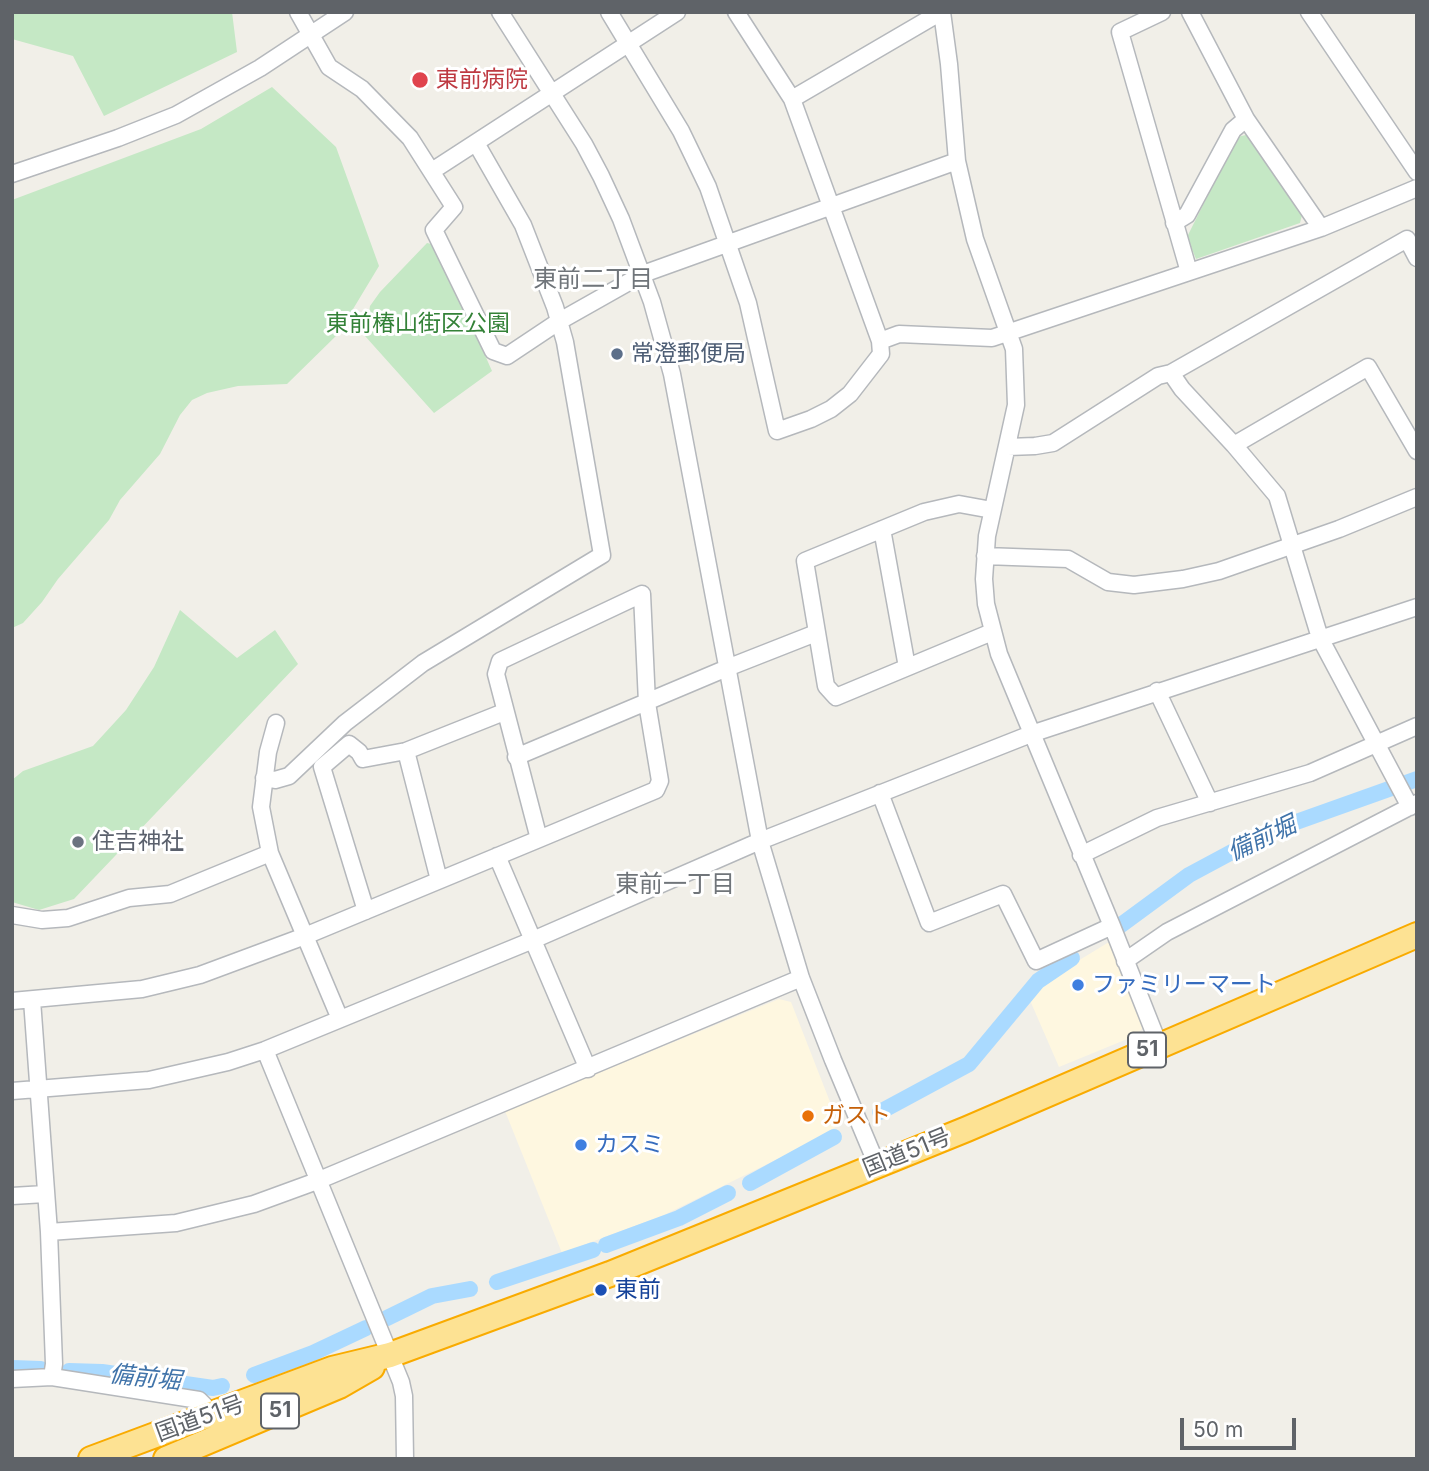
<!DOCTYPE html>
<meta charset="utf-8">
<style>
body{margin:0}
#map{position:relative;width:1429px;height:1471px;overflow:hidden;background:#f1efe8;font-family:Inter,sans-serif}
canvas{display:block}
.frame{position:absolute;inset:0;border:14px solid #5f6368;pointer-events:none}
.scale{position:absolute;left:1180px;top:1418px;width:116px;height:32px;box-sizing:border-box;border:4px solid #5f6368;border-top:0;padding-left:9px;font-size:21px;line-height:24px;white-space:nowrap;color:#5f6368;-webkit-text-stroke:5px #fff;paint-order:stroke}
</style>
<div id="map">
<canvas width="1429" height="1471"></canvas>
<div class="frame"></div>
<div class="scale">50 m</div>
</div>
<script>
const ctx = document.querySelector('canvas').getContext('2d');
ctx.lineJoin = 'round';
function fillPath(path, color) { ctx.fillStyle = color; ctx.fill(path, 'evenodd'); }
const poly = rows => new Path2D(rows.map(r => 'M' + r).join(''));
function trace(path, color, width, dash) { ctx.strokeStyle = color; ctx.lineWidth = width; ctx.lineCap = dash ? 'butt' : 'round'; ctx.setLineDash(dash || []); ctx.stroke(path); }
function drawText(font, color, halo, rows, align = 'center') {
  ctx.font = font + ' Inter,"Noto Sans JP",sans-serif'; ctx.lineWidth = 6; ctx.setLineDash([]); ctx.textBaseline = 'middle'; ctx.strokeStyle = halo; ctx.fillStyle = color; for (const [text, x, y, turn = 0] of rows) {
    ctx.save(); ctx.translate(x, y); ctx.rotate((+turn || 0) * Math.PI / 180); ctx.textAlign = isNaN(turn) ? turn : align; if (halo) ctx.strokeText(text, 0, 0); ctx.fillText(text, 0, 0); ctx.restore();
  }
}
fillPath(poly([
 [1109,942,1144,1026,1137,1035,1059,1067,1029,998,1055,975],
 [779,999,791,1002,839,1125,812,1142,664,1215,562,1253,505,1111]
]), '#fef7e0');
fillPath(poly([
 [12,12,232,12,237,52,104,116,73,56,12,39],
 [272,87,336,147,379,266,338,334,287,384,238,386,207,393,192,400,180,415,160,454,120,500,109,520,58,579,42,602,23,623,12,628,12,200,201,129],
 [1246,135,1302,215,1300,223,1196,259,1187,237,1237,137],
 [427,243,436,245,492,371,434,413,365,336,370,306,380,292],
 [180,610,237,658,275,630,298,664,74,899,39,910,12,902,12,780,23,771,93,746,126,710,154,667]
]), '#c5e8c5');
trace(poly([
 [1121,925,1189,875,1271,831,1417,779],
 [880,1112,969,1064,1038,981,1072,958],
 [750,1183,834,1137],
 [606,1245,679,1218,728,1193],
 [497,1282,593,1250],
 [387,1318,432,1296,470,1289],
 [12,1368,41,1369],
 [69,1371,102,1372,213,1388,222,1386],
 [254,1375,313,1353,366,1328]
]), '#aadaff', 16);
const minor = poly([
 [298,12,329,67,362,89,410,138,454,207,434,230,493,351,507,356,558,322,643,274,957,161],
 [500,12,584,144,601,176,621,219,652,302,672,374,760,841,801,978,833,1060,877,1165],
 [609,12,681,131,708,187,748,303,777,431,811,419,831,409,850,394,881,354,880,341,792,99,736,12],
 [942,12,949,64,957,161,975,239,1014,349,1016,405,987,536,984,579,986,604,999,654,1112,926,1159,1045],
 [1162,12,1120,32,1189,272],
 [1190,12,1246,119,1321,228],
 [1309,12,1417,172],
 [792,99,941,12],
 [432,171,677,12],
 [12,174,118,138,176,115,260,68,345,12],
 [1174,223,1187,215,1233,130,1246,119],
 [880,341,899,334,992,338,1321,228,1417,188],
 [1234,445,1368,367,1417,451],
 [1008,447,1035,446,1053,443,1158,376,1171,373],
 [992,510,959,504,924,512,805,561,826,686,836,697,992,632],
 [882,529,907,667],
 [985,556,1068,559,1108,582,1134,585,1183,579,1219,571,1339,529,1417,497],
 [1157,691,1210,803],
 [276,723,268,752,261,807,270,853,340,1019],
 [406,751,439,880],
 [516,757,727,668,816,633],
 [264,778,275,780,289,776,345,723,423,663,602,555,565,342,555,307,523,225,476,143],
 [880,793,929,923,1003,894,1036,961,1112,926],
 [1410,807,1320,638,1277,496,1234,445,1182,389,1171,373,1407,239,1417,258],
 [1081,855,1157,818,1310,773,1417,726],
 [497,856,588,1069],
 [366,911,322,767,349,744,359,752,363,759,406,751,504,712],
 [12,915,42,920,68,918,129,898,170,894,270,853],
 [1125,961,1167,932,1417,803],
 [32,1000,49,1232,54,1364,52,1377],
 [12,1001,142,989,200,975,305,936,539,839,656,790,660,781,647,703,642,594,500,661,496,674,539,839],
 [265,1050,401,1382,404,1396,405,1459],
 [12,1091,149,1080,228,1062,265,1050,533,940,760,841,1031,734,1417,607],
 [12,1196,45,1194],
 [49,1232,176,1223,254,1204,317,1181,801,978],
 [12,1379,52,1377,199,1400,213,1414]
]);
const highway = poly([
 [91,1459,332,1369,390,1355,610,1274,967,1129,1417,935],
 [166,1459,339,1386,372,1367]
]);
trace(minor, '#b5b8bc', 19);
trace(highway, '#f9ab00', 28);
trace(minor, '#fff', 16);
trace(highway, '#fde293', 24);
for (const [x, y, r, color] of [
 [420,80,9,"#e0444e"],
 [617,354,7,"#5c6f8a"],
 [78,842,7,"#6b7280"],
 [1078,985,7,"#3f7fe0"],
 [808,1116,7,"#e8710a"],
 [581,1145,7,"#3f7fe0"],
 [601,1290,7,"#1a4fb4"]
]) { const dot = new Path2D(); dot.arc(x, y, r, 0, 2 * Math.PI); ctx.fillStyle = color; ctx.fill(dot); trace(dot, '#fff', 2.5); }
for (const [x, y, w] of [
 [1147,1050,38],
 [280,1411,38]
]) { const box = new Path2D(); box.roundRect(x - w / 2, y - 17.5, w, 35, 5); ctx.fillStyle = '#fff'; ctx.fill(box); trace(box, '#5f6368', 2); }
drawText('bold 21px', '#5f6368', null, [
 ["51",1147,1050],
 ["51",280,1411]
]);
drawText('23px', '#be3a42', '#fff', [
 ["東前病院",436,80]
], 'left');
drawText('23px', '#348238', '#fff', [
 ["東前椿山街区公園",418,324]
]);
drawText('23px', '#4e5e75', '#fff', [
 ["常澄郵便局",631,354]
], 'left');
drawText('23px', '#5b616d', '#fff', [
 ["住吉神社",92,842]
], 'left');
drawText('23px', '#366cbe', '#fff', [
 ["ファミリーマート",1092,985],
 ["カスミ",595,1145]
], 'left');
drawText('23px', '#c56008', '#fff', [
 ["ガスト",822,1116]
], 'left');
drawText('23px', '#5f6368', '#fff', [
 ["国道51号",907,1153,-22],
 ["国道51号",200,1419,-20]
]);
drawText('23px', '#164399', '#fff', [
 ["東前",615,1290]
], 'left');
drawText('24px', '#70757a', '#fff', [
 ["東前二丁目",593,280],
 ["東前一丁目",675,885]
]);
drawText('italic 24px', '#4174aa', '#fff', [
 ["備前堀",1262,839,-25],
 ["備前堀",145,1378,6]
]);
</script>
